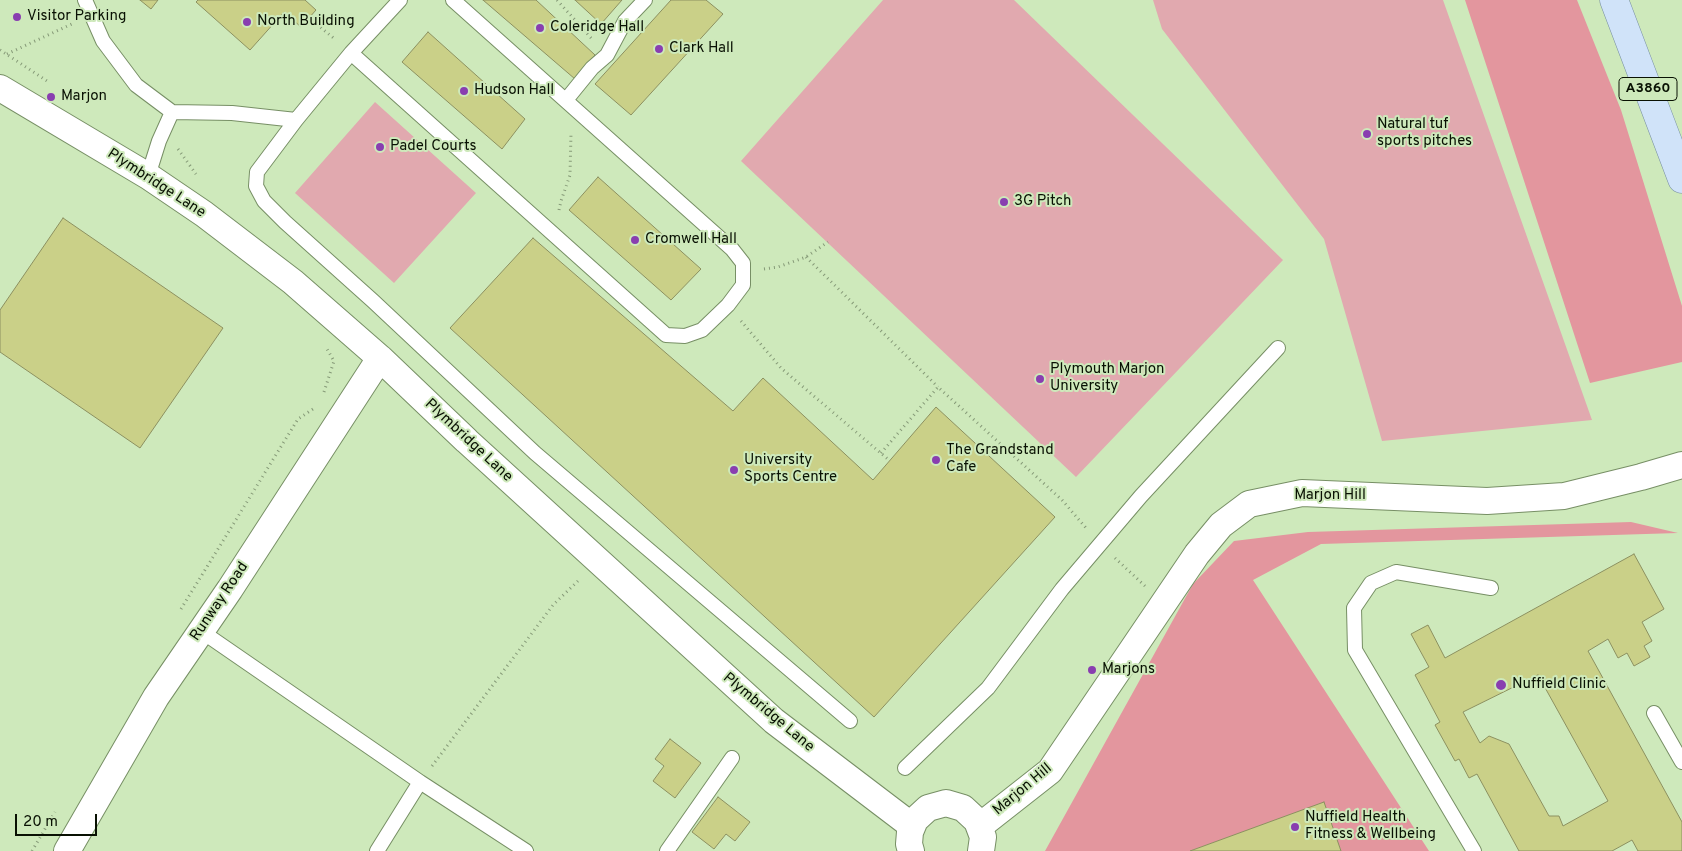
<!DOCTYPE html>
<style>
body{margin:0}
#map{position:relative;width:1682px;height:851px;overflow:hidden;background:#cee9bb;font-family:Overpass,sans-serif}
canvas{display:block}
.scale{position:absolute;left:15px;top:814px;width:82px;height:22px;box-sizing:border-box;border:2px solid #091103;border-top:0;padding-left:6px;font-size:15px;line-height:18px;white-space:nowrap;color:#091103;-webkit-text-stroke:4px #cee9bb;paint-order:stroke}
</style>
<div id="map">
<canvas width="1682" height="851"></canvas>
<div class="scale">20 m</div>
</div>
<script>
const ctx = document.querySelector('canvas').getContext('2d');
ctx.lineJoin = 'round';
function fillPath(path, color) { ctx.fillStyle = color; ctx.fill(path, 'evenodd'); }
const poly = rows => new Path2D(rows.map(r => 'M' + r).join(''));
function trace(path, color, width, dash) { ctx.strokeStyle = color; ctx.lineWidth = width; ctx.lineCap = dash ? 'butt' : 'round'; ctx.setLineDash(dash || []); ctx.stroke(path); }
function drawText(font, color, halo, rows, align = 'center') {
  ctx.font = font + ' Overpass,sans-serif'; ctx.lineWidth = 4; ctx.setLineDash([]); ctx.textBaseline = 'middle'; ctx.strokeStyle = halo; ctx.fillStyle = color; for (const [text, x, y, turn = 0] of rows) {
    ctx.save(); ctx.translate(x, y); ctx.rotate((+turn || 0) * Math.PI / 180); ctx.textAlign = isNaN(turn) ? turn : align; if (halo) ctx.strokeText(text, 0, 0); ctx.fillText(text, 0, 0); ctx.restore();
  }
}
fillPath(poly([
 [883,0,1014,0,1283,260,1076,477,741,161],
 [1153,0,1443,0,1592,420,1382,441,1324,239,1162,29],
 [375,102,476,193,394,283,295,193]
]), '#e1a9af');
fillPath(poly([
 [1465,0,1577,0,1621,110,1682,306,1682,362,1590,383],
 [1631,522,1678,533,1321,544,1253,580,1429,851,1341,851,1323,803,1190,851,1045,851,1193,584,1234,541,1308,532]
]), '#e3969e');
const building = poly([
 [140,0,158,0,151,9,140,0],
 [198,0,305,0,316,10,301,27,284,12,250,50,196,2,198,0],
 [483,0,536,0,595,55,575,79,483,0],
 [575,0,622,0,601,24,575,0],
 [671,0,706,0,723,14,631,115,595,84,671,0],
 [428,32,525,119,502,149,402,62,428,32],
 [598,177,701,269,671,300,569,210,598,177],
 [63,218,223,328,140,448,0,352,0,310,63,218],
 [533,238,733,411,763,378,873,480,936,407,1055,517,874,717,450,328,533,238],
 [1634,554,1664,609,1642,622,1652,641,1644,646,1650,657,1634,666,1627,653,1618,658,1608,639,1588,651,1682,822,1682,851,1638,851,1632,840,1612,851,1519,851,1477,774,1469,778,1459,759,1455,761,1435,725,1440,722,1415,675,1429,667,1411,634,1428,625,1445,658,1634,554],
 [1538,675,1608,801,1563,826,1559,816,1549,816,1509,744,1489,736,1480,743,1463,712,1538,675],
 [670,739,701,763,675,798,653,781,664,766,655,759,670,739],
 [718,797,750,822,735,841,726,834,714,849,692,832,718,797],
 [1324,802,1341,851,1190,851,1324,802]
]);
fillPath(building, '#cad088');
trace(building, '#8c9060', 1);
const service = poly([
 [85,0,103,41,136,85,172,112,232,113,296,120],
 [400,0,351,53,296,120,257,172,256,186,264,201,285,222,373,301,535,453,850,721],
 [351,53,666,335,685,336,702,330,728,305,743,285,743,263,732,249,453,0],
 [566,100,592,68,607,55,625,21,645,0],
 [148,176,159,141,172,112],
 [201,631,420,782,526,851],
 [1654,713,1682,762],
 [905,768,988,688,1062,589,1141,496,1278,348],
 [377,851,420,782],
 [667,851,732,758],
 [1474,851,1355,650,1354,608,1371,583,1396,572,1491,588]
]);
const minor = poly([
 [0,88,148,176,204,214,293,282,380,358,467,441,774,721,912,826],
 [980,826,1050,771,1197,554,1221,525,1249,504,1302,493,1487,501,1564,496,1641,477,1682,465],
 [67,851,156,697,230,589,380,358],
 [911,851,909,844,910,832,915,820,928,808,946,803,963,808,977,821,983,837,981,851]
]);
const primary = poly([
 [1614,0,1682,179]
]);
trace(service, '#778f65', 16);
trace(minor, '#778f65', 28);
trace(primary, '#768da0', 29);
trace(poly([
 [557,0,593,40],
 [309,18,336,40],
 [0,50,50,83],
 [7,54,74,23],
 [178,149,196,174],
 [559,210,561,201,570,175,571,133],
 [806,257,938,387],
 [764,269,778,267,806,257,828,242],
 [741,321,781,368,890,461],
 [324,392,334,361,327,349],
 [881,453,938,387,1062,500,1086,528],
 [1115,558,1145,586],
 [181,609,298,419,313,409],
 [432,766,553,605,580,579],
 [32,851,55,812]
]), '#859977', 3, [1, 4]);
trace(service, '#fff', 14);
trace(minor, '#fff', 26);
trace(primary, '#d0e3f9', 28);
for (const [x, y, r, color] of [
 [17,17,5,"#893eb0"],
 [247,22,5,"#893eb0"],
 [540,28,5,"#893eb0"],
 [659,49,5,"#893eb0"],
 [464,91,5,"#893eb0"],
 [51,97,5,"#893eb0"],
 [1367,134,5,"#893eb0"],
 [380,147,5,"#893eb0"],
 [1004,202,5,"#893eb0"],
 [635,240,5,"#893eb0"],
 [1040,379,5,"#893eb0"],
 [936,460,5,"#893eb0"],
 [734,470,5,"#893eb0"],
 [1092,670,5,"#893eb0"],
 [1501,685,6,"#893eb0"],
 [1295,827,5,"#893eb0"]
]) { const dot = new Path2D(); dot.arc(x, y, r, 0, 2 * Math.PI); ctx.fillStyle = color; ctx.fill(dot); trace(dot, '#cee9bb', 2); }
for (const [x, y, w] of [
 [1648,89,58]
]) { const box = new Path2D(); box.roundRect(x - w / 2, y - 11.5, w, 23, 4); ctx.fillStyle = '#cee9bb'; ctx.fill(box); trace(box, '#091103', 1); }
drawText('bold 14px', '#091103', null, [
 ["A3860",1648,89]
]);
drawText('15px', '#091103', '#cee9bb', [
 ["Visitor Parking",27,17],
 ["North Building",257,22],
 ["Coleridge Hall",550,28],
 ["Clark Hall",669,49],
 ["Hudson Hall",474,91],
 ["Marjon",61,97],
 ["Natural tuf",1377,125],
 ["sports pitches",1377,142],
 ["Padel Courts",390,147],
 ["3G Pitch",1014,202],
 ["Cromwell Hall",645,240],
 ["Plymouth Marjon",1050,370],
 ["University",1050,387],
 ["The Grandstand",946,451],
 ["Cafe",946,468],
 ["University",744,461],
 ["Sports Centre",744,478],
 ["Marjons",1102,670],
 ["Nuffield Clinic",1512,685],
 ["Nuffield Health",1305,818],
 ["Fitness & Wellbeing",1305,835]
], 'left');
drawText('15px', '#091103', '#cee9bb', [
 ["Plymbridge Lane",156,184,33],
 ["Plymbridge Lane",468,441,43],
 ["Marjon Hill",1330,496],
 ["Runway Road",220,602,-56],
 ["Plymbridge Lane",768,713,40],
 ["Marjon Hill",1023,790,-40]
]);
</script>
